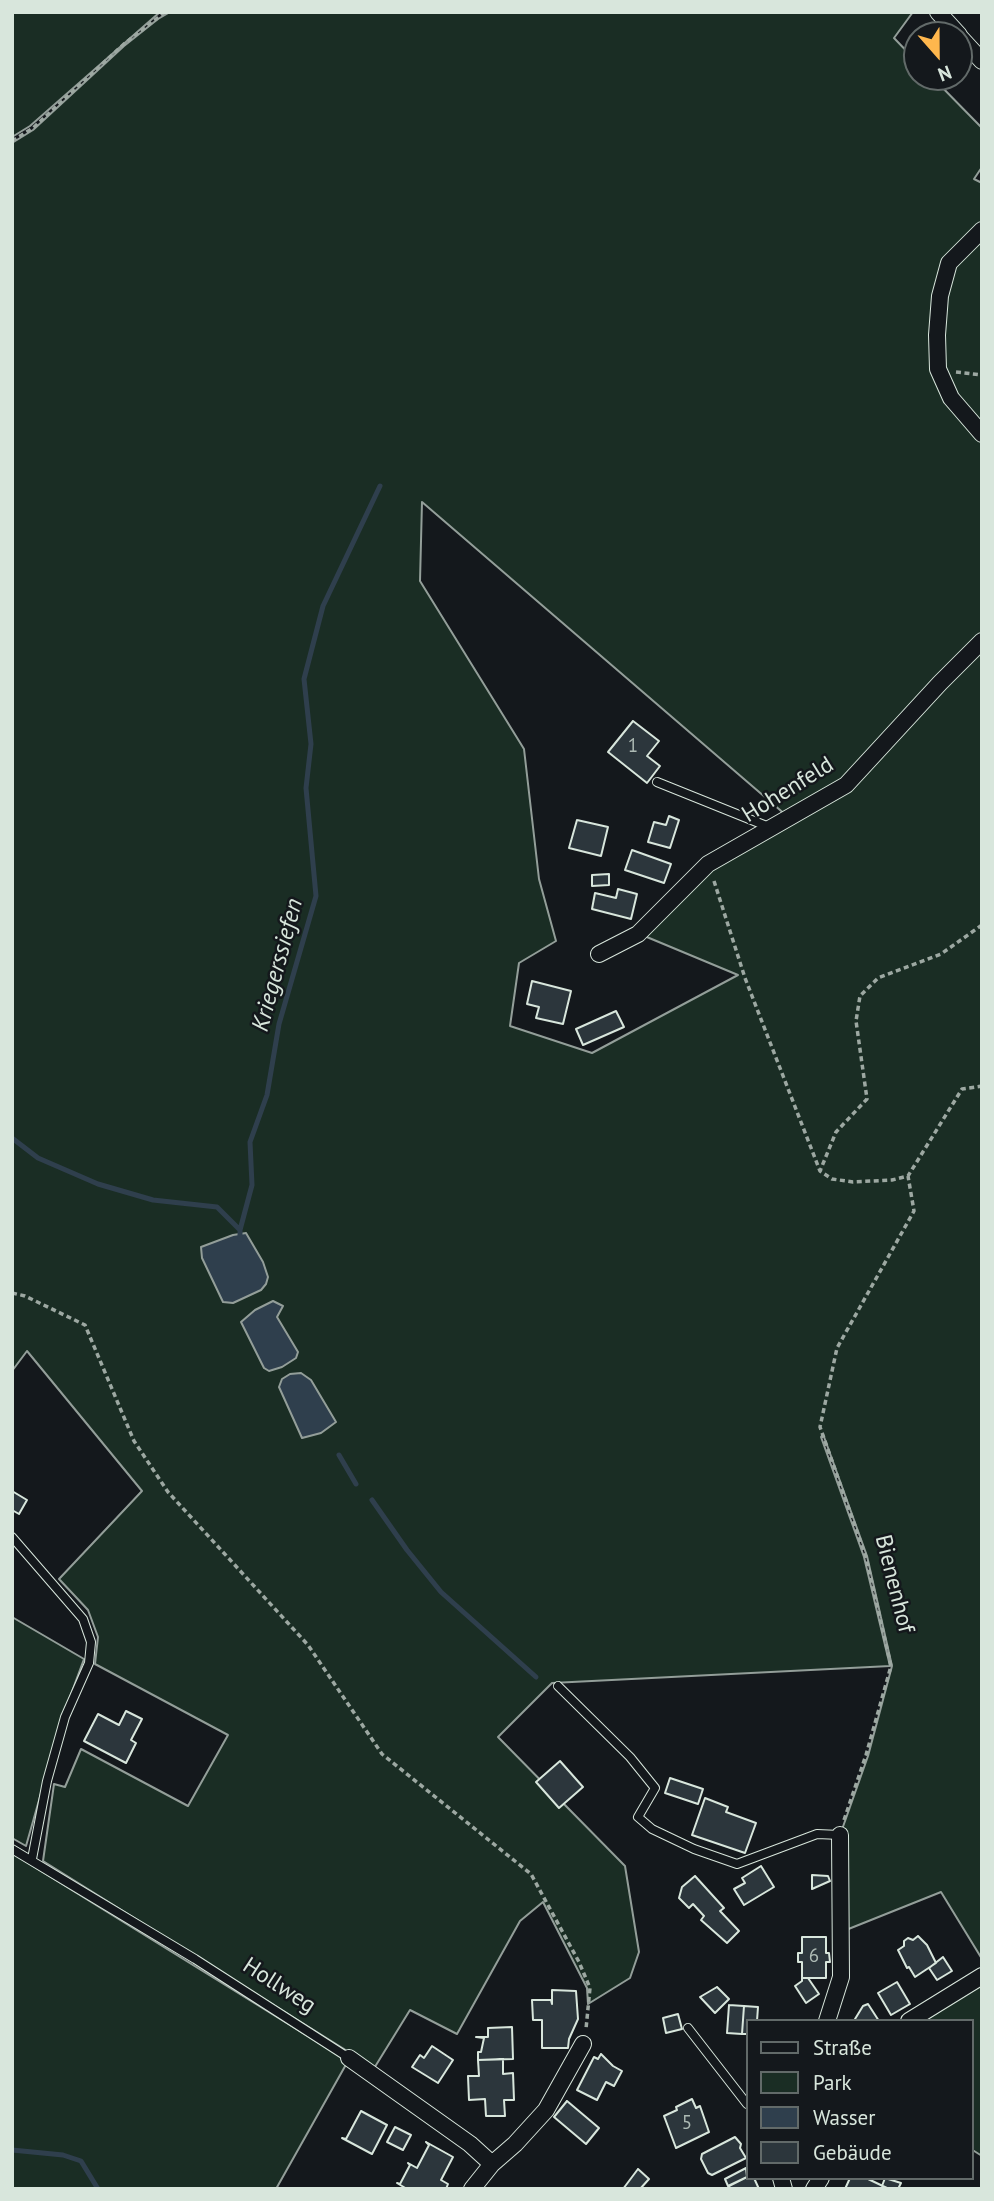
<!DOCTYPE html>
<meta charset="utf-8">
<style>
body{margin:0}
#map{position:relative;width:994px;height:2201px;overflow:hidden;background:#14181c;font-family:"PT Sans",sans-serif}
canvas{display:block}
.frame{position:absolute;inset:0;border:14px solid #d8e6dc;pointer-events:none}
.legend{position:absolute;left:746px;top:2019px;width:228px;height:161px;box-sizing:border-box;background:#14181c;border:2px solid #626a69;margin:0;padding:9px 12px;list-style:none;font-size:21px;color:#d8e6dc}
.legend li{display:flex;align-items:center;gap:14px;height:35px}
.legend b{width:35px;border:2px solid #626a69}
.north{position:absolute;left:903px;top:21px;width:70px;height:70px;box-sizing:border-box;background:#14181c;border:2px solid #626a69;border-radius:50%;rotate:159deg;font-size:19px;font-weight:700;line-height:28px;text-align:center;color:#d8e6dc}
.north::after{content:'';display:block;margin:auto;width:24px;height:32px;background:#ffb74d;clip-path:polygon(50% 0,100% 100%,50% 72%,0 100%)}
</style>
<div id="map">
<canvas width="994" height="2201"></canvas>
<div class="frame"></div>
<ul class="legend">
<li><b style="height:9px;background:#14181c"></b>Straße</li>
<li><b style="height:19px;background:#1a2d24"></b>Park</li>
<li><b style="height:19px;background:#2f3f4d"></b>Wasser</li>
<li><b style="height:19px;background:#2c363c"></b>Gebäude</li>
</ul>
<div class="north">N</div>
</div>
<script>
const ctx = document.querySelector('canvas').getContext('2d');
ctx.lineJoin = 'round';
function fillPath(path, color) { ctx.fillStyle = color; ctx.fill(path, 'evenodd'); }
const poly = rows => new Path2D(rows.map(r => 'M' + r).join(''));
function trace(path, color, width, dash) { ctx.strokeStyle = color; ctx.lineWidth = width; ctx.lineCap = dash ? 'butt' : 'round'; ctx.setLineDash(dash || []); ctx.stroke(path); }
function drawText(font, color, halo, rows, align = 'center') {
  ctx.font = font + ' "PT Sans",sans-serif'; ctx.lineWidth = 5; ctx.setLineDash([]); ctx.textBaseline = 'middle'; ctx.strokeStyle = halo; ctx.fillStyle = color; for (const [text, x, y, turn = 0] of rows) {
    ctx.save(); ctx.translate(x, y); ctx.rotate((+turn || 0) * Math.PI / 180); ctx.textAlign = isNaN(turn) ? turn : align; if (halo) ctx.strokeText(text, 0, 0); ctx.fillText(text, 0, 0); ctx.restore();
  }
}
const green = poly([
 [12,12,160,12,30,126,12,137,12,12],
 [170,12,913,12,894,38,917,62,917,77,932,77,982,128,982,167,974,179,982,183,982,224,954,251,935,368,982,438,982,637,845,782,787,816,422,502,420,581,524,749,539,879,556,941,519,963,510,1026,592,1053,738,975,642,935,712,864,846,787,982,645,982,1959,941,1892,841,1932,839,1838,868,1756,892,1666,867,1556,823,1434,821,1437,864,1557,890,1666,552,1683,498,1737,625,1866,639,1952,630,1978,588,2004,587,1988,543,1902,520,1921,457,2034,410,2010,373,2070,352,2054,43,1861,54,1784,65,1787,81,1749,188,1806,228,1735,95,1664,98,1637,88,1610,59,1579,142,1491,27,1351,12,1371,12,143,33,130,124,46,158,19,170,12],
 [982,235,982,429,974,421,941,368,942,319,953,266,982,235],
 [12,1617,84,1659,63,1716,26,1846,12,1838,12,1617],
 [12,1853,348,2061,276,2189,12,2189,12,1853],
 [982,1984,982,2156,971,2149,971,2021,924,2021,982,1984]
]);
fillPath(green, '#1a2d24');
trace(green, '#939e99', 2);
const water = poly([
 [246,1233,263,1262,268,1277,266,1284,261,1290,233,1303,223,1302,202,1258,201,1247,233,1235,246,1233],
 [273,1301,283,1306,277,1317,298,1352,296,1358,282,1367,269,1371,264,1368,241,1322,255,1310,273,1301],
 [301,1373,311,1380,336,1422,321,1433,302,1438,279,1387,282,1379,290,1374,301,1373]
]);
fillPath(water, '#2f3f4d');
trace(water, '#939e99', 2);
trace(poly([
 [12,1138,38,1158,98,1184,153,1200,217,1207,240,1230],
 [240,1239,240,1230,252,1185,250,1142,267,1095,279,1024,316,896,306,788,311,744,304,679,323,606,380,486],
 [339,1455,356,1484],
 [372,1500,407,1550,441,1592,536,1677],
 [12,2150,63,2155,81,2161,98,2189]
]), '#2f3f4d', 5);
const building = poly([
 [633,721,659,741,647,756,660,766,647,783,608,752,633,721],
 [669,816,679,820,670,848,648,842,654,822,666,825,669,816],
 [577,820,608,827,601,856,569,848,577,820],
 [632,850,671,864,664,883,625,870,632,850],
 [609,874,609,885,592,886,592,875,609,874],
 [618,889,637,894,631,919,592,909,595,893,616,898,618,889],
 [532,981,571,991,563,1024,536,1018,539,1007,527,1004,532,981],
 [616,1011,624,1027,583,1045,576,1029,616,1011],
 [12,1491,27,1500,19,1514,12,1510,12,1491],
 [126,1711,142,1719,131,1740,136,1743,126,1763,84,1741,98,1714,119,1725,126,1711],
 [560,1761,583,1787,559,1808,536,1782,560,1761],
 [670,1778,703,1789,698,1804,665,1793,670,1778],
 [705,1798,728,1807,726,1812,756,1823,745,1853,692,1835,705,1798],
 [761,1866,774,1887,744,1905,734,1889,745,1883,742,1878,761,1866],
 [812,1875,828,1876,830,1881,812,1889,812,1875],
 [695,1876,724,1908,720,1911,739,1931,727,1943,701,1920,704,1916,693,1904,689,1908,679,1898,682,1887,695,1876],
 [918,1936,927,1945,936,1963,915,1977,909,1967,907,1968,898,1950,904,1946,904,1941,908,1938,913,1940,918,1936],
 [802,1937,826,1937,826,1953,829,1953,830,1962,826,1962,826,1978,802,1978,802,1962,798,1962,798,1953,802,1953,802,1937],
 [943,1957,952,1971,937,1980,929,1968,943,1957],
 [802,1978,808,1978,819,1994,806,2003,795,1986,802,1981,802,1978],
 [897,1982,910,2004,891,2015,878,1993,897,1982],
 [717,1987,729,1999,715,2013,700,1997,717,1987],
 [552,1990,576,1991,578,2019,569,2039,568,2048,542,2048,542,2020,533,2020,532,2000,551,2000,552,2004,552,1990],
 [868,2004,879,2021,857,2021,855,2019,863,2006,868,2004],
 [729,2005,744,2006,742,2034,727,2033,729,2005],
 [744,2006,758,2007,757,2021,747,2021,747,2034,742,2034,744,2006],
 [678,2014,682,2029,666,2033,663,2018,678,2014],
 [512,2027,513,2059,478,2060,478,2052,481,2052,484,2038,476,2037,488,2037,488,2028,512,2027],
 [432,2046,453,2060,438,2083,412,2067,420,2055,424,2058,432,2046],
 [601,2054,613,2066,622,2071,614,2086,606,2082,597,2100,577,2090,594,2057,598,2059,601,2054],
 [478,2060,503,2059,503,2074,513,2073,514,2100,504,2100,505,2116,486,2116,485,2099,469,2100,468,2076,479,2076,478,2060],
 [692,2099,696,2108,700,2106,709,2132,676,2148,664,2116,677,2110,676,2107,692,2099],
 [567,2101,599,2128,586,2144,554,2117,567,2101],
 [361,2111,387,2125,372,2154,342,2138,346,2139,361,2111],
 [395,2127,411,2135,403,2150,387,2142,395,2127],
 [735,2137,741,2144,740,2148,746,2158,712,2175,708,2173,701,2159,702,2154,735,2137],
 [426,2142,453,2157,441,2180,448,2184,446,2189,407,2189,397,2183,400,2184,410,2165,408,2163,417,2168,429,2145,426,2142],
 [746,2168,747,2177,728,2186,725,2179,746,2168],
 [638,2169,649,2179,640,2189,623,2189,638,2169],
 [747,2177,754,2178,759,2189,730,2189,729,2186,747,2177],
 [850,2178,866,2178,887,2188,845,2189,850,2178],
 [885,2178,901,2183,898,2189,886,2189,882,2186,885,2178]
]);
fillPath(building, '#2c363c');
trace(building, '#d8e6dc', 2);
const service = poly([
 [657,782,769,827],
 [12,1537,83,1619,91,1642,89,1663,65,1717,47,1781,32,1859],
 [558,1686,630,1757,655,1788,638,1817,652,1829,694,1849,737,1864,817,1834,840,1835],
 [12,1849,195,1959,349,2058],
 [688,2028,747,2104]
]);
const minor = poly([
 [938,12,959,35],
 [959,36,982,61],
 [982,230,949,263,940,296,937,335,938,369,951,398,982,434],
 [599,954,638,934,708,864,846,785,940,683,982,641],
 [827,2021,841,1977,840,1835],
 [909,2021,982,1976],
 [349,2058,470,2144,492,2164,472,2189],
 [492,2164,515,2144,546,2110,583,2044],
 [781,2178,784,2189],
 [814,2189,821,2178]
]);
trace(service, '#d8e6dc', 10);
trace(minor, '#d8e6dc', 18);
trace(poly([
 [12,141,33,128,124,44,165,12],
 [956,372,982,375],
 [714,881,745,978,820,1171],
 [982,925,941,954,878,978,860,996,856,1021,867,1099,836,1132,820,1171,832,1179,853,1182,892,1180,908,1176,962,1089,982,1086],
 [12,1293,25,1296,85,1325,134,1441,168,1492,308,1645,382,1754,531,1874,579,1962,590,1988,586,2029],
 [844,1820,866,1755,891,1666,866,1557,820,1427,837,1348,914,1211,908,1176]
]), '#9da8a2', 3.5, [5, 3.5]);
trace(service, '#14181c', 8);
trace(minor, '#14181c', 16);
drawText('19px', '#adbab4', null, [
 ["1",633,747],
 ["6",814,1957],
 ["5",687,2124]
]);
drawText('23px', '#d8e6dc', '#14181c', [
 ["Hohenfeld",788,790,-32],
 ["Bienenhof",894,1584,76],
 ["Hollweg",279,1986,33]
]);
drawText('italic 24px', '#d8e6dc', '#14181c', [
 ["Kriegerssiefen",278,965,-75]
]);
</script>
